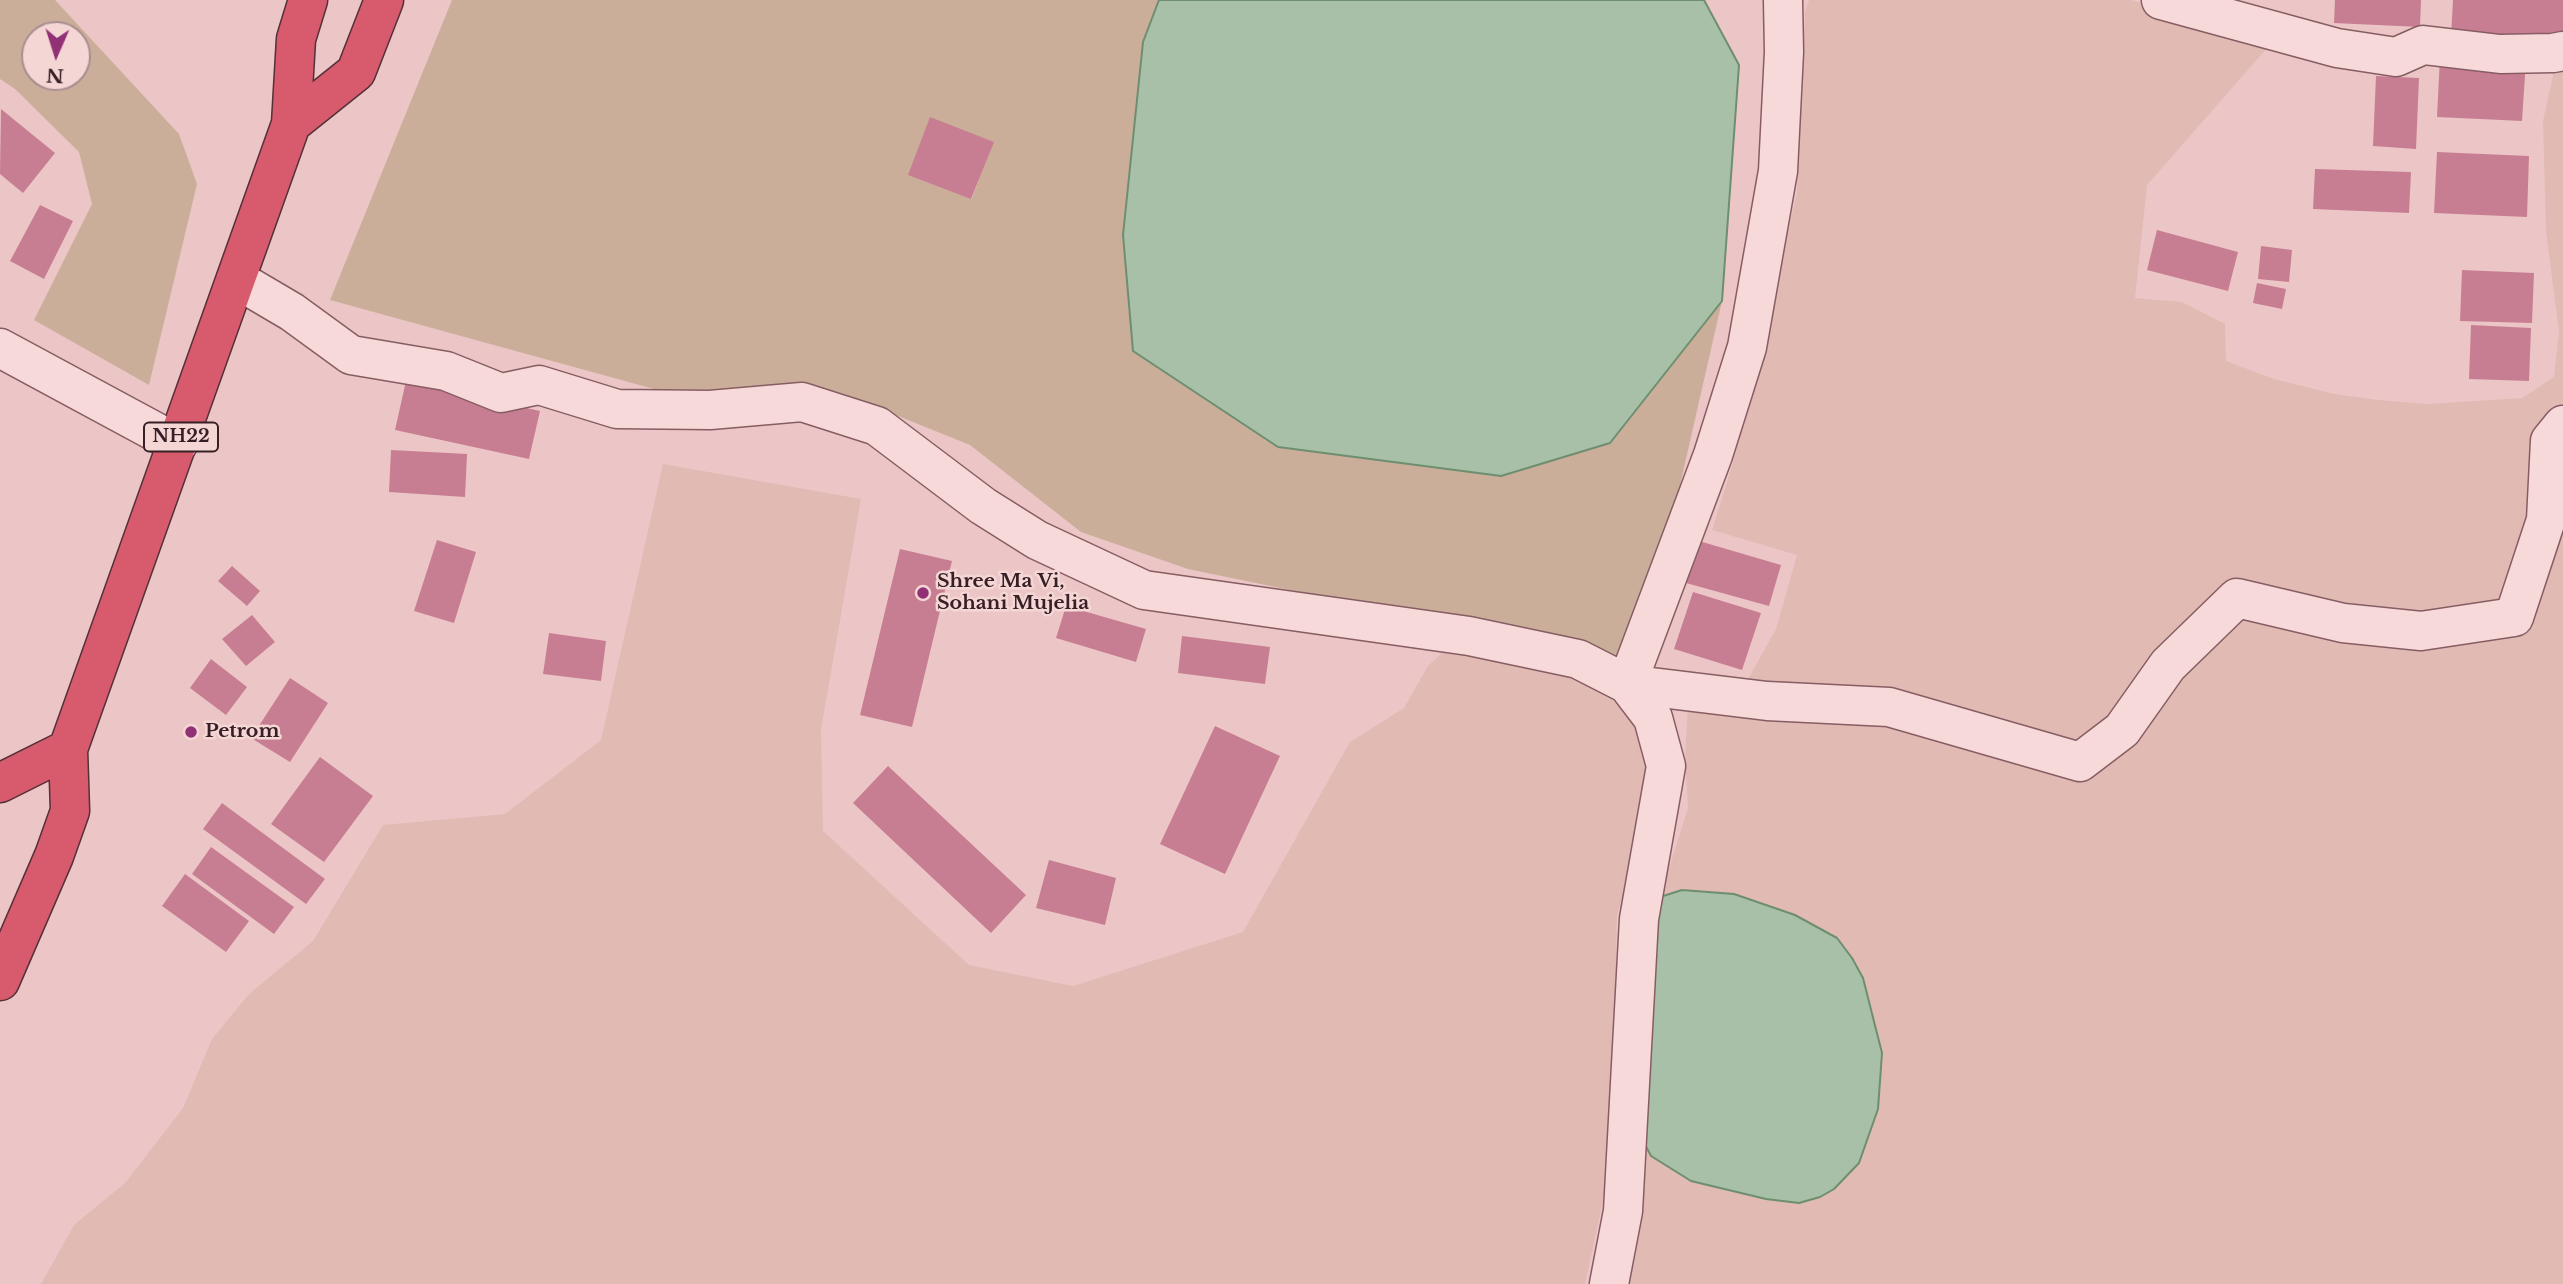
<!DOCTYPE html>
<style>
body{margin:0}
#map{position:relative;width:2563px;height:1284px;overflow:hidden;background:#ecc6c6;font-family:"Libre Baskerville",serif}
canvas{display:block}
.north{position:absolute;left:21px;top:21px;width:70px;height:70px;box-sizing:border-box;background:#f4d6d5;border:2px solid #a88d8f;border-radius:50%;rotate:183deg;font-size:19px;font-weight:700;line-height:28px;text-align:center;color:#372025}
.north::after{content:'';display:block;margin:auto;width:24px;height:32px;background:#923075;clip-path:polygon(50% 0,100% 100%,50% 72%,0 100%)}
</style>
<div id="map">
<canvas width="2563" height="1284"></canvas>
<div class="north">N</div>
</div>
<script>
const ctx = document.querySelector('canvas').getContext('2d');
ctx.lineJoin = 'round';
function fillPath(path, color) { ctx.fillStyle = color; ctx.fill(path, 'evenodd'); }
const poly = rows => new Path2D(rows.map(r => 'M' + r).join(''));
function trace(path, color, width, dash) { ctx.strokeStyle = color; ctx.lineWidth = width; ctx.lineCap = dash ? 'butt' : 'round'; ctx.setLineDash(dash || []); ctx.stroke(path); }
function drawText(font, color, halo, rows, align = 'center') {
  ctx.font = font + ' "Libre Baskerville",serif'; ctx.lineWidth = 5; ctx.setLineDash([]); ctx.textBaseline = 'middle'; ctx.strokeStyle = halo; ctx.fillStyle = color; for (const [text, x, y, turn = 0] of rows) {
    ctx.save(); ctx.translate(x, y); ctx.rotate((+turn || 0) * Math.PI / 180); ctx.textAlign = isNaN(turn) ? turn : align; if (halo) ctx.strokeText(text, 0, 0); ctx.fillText(text, 0, 0); ctx.restore();
  }
}
fillPath(poly([
 [1809,0,2132,0,2268,47,2147,185,2135,298,2182,302,2225,324,2226,361,2274,379,2334,394,2378,400,2427,404,2522,398,2554,377,2559,331,2546,232,2543,121,2554,71,2563,64,2563,1284,1619,1284,1636,1134,1691,1181,1766,1199,1873,1013,1863,978,1852,958,1660,897,1688,808,1685,757,1688,707,1747,681,1776,629,1797,555,1712,530,1733,463,1797,193,1805,12],
 [663,464,861,499,821,730,823,831,969,965,1073,986,1243,932,1350,742,1404,708,1428,666,1442,653,1490,657,1567,672,1605,691,1648,743,1651,806,1617,915,1613,1106,1603,1201,1585,1284,41,1284,74,1225,126,1182,183,1108,212,1039,249,994,313,941,383,825,505,814,601,740]
]), '#e1bab4');
fillPath(poly([
 [0,0,55,0,179,134,197,184,149,385,34,320,92,204,79,152,15,89,0,79],
 [77,35,77,77,35,77,35,35],
 [452,0,1159,0,1143,42,1610,443,1722,301,1678,494,1622,661,1527,639,1188,569,1081,532,970,445,841,393,654,389,330,300],
 [930,118,993,142,972,198,971,199]
]), '#caae9a');
const water = poly([
 [1159,0,1704,0,1739,65,1722,301,1610,443,1501,476,1278,447,1133,351,1123,235,1143,42,1159,0],
 [1682,890,1734,894,1795,915,1837,938,1852,958,1863,978,1882,1053,1878,1109,1859,1163,1834,1189,1820,1197,1799,1203,1766,1199,1691,1181,1651,1156,1640,1135,1660,897,1682,890]
]);
fillPath(water, '#a7c0a7');
trace(water, '#6e8e70', 2);
fillPath(poly([
 [2335,0,2421,0,2420,27,2334,23],
 [2453,0,2563,0,2563,41,2451,36],
 [2440,57,2526,60,2522,121,2437,117],
 [2376,76,2419,78,2416,149,2373,146],
 [1,109,55,153,23,193,0,174],
 [930,117,994,142,971,199,908,175],
 [2437,152,2529,156,2527,217,2434,213],
 [2315,169,2411,172,2409,213,2313,209],
 [40,205,73,221,44,279,10,261],
 [2157,230,2238,252,2228,291,2147,270],
 [2261,246,2292,250,2289,282,2258,279],
 [2462,270,2534,273,2532,323,2460,321],
 [2257,283,2286,289,2282,309,2253,303],
 [2471,325,2531,328,2529,381,2469,379],
 [406,381,540,411,529,459,395,430],
 [391,450,467,454,465,497,389,492],
 [437,540,476,552,454,623,414,611],
 [1699,541,1781,565,1769,606,1686,583],
 [900,549,952,561,912,727,860,715],
 [232,566,260,591,247,606,218,581],
 [1693,592,1761,613,1742,670,1674,649],
 [1066,606,1146,629,1136,662,1056,638],
 [252,615,275,642,246,666,222,639],
 [549,633,606,641,601,681,543,674],
 [1182,636,1270,647,1265,684,1178,673],
 [211,659,247,687,226,715,190,688],
 [290,678,328,703,290,762,251,738],
 [1215,726,1280,756,1225,874,1160,844],
 [320,757,373,796,324,862,271,824],
 [888,766,1026,895,991,933,853,803],
 [222,803,325,879,306,904,203,829],
 [211,847,294,907,274,934,192,874],
 [1049,860,1116,878,1105,925,1036,908],
 [185,874,249,921,226,952,162,906]
]), '#c87e92');
const minor = poly([
 [1783,0,1784,52,1778,171,1747,347,1713,455,1627,684,1767,701,1889,707,2080,762,2122,730,2168,665,2237,598,2343,623,2421,631,2514,617,2546,520,2550,441,2563,425],
 [2161,0,2337,48,2396,57,2423,45,2500,54,2553,53,2563,51],
 [236,279,292,312,351,355,446,371,501,393,539,385,617,409,710,410,802,402,877,426,983,506,1037,540,1144,590,1469,636,1578,659,1627,684,1653,718,1666,766,1639,919,1623,1211,1609,1284],
 [0,348,178,444]
]);
const highway = poly([
 [291,124,356,72,384,0],
 [0,783,68,749],
 [0,981,54,856,70,811,68,749,291,124,296,39,308,0]
]);
trace(minor, '#865d63', 41);
trace(highway, '#553039', 41);
trace(minor, '#f7d9d9', 38);
trace(highway, '#d75b6c', 38);
for (const [x, y, r, color] of [
 [923,593,7,"#923075"],
 [191,732,7,"#923075"]
]) { const dot = new Path2D(); dot.arc(x, y, r, 0, 2 * Math.PI); ctx.fillStyle = color; ctx.fill(dot); trace(dot, '#f4d6d5', 2.5); }
for (const [x, y, w] of [
 [181,437,74]
]) { const box = new Path2D(); box.roundRect(x - w / 2, y - 14.5, w, 29, 5); ctx.fillStyle = '#f4d6d5'; ctx.fill(box); trace(box, '#372025', 2); }
drawText('bold 18px', '#372025', null, [
 ["NH22",181,437]
]);
drawText('bold 19px', '#372025', '#f4d6d5', [
 ["Shree Ma Vi,",937,582],
 ["Sohani Mujelia",937,604],
 ["Petrom",205,732]
], 'left');
</script>
